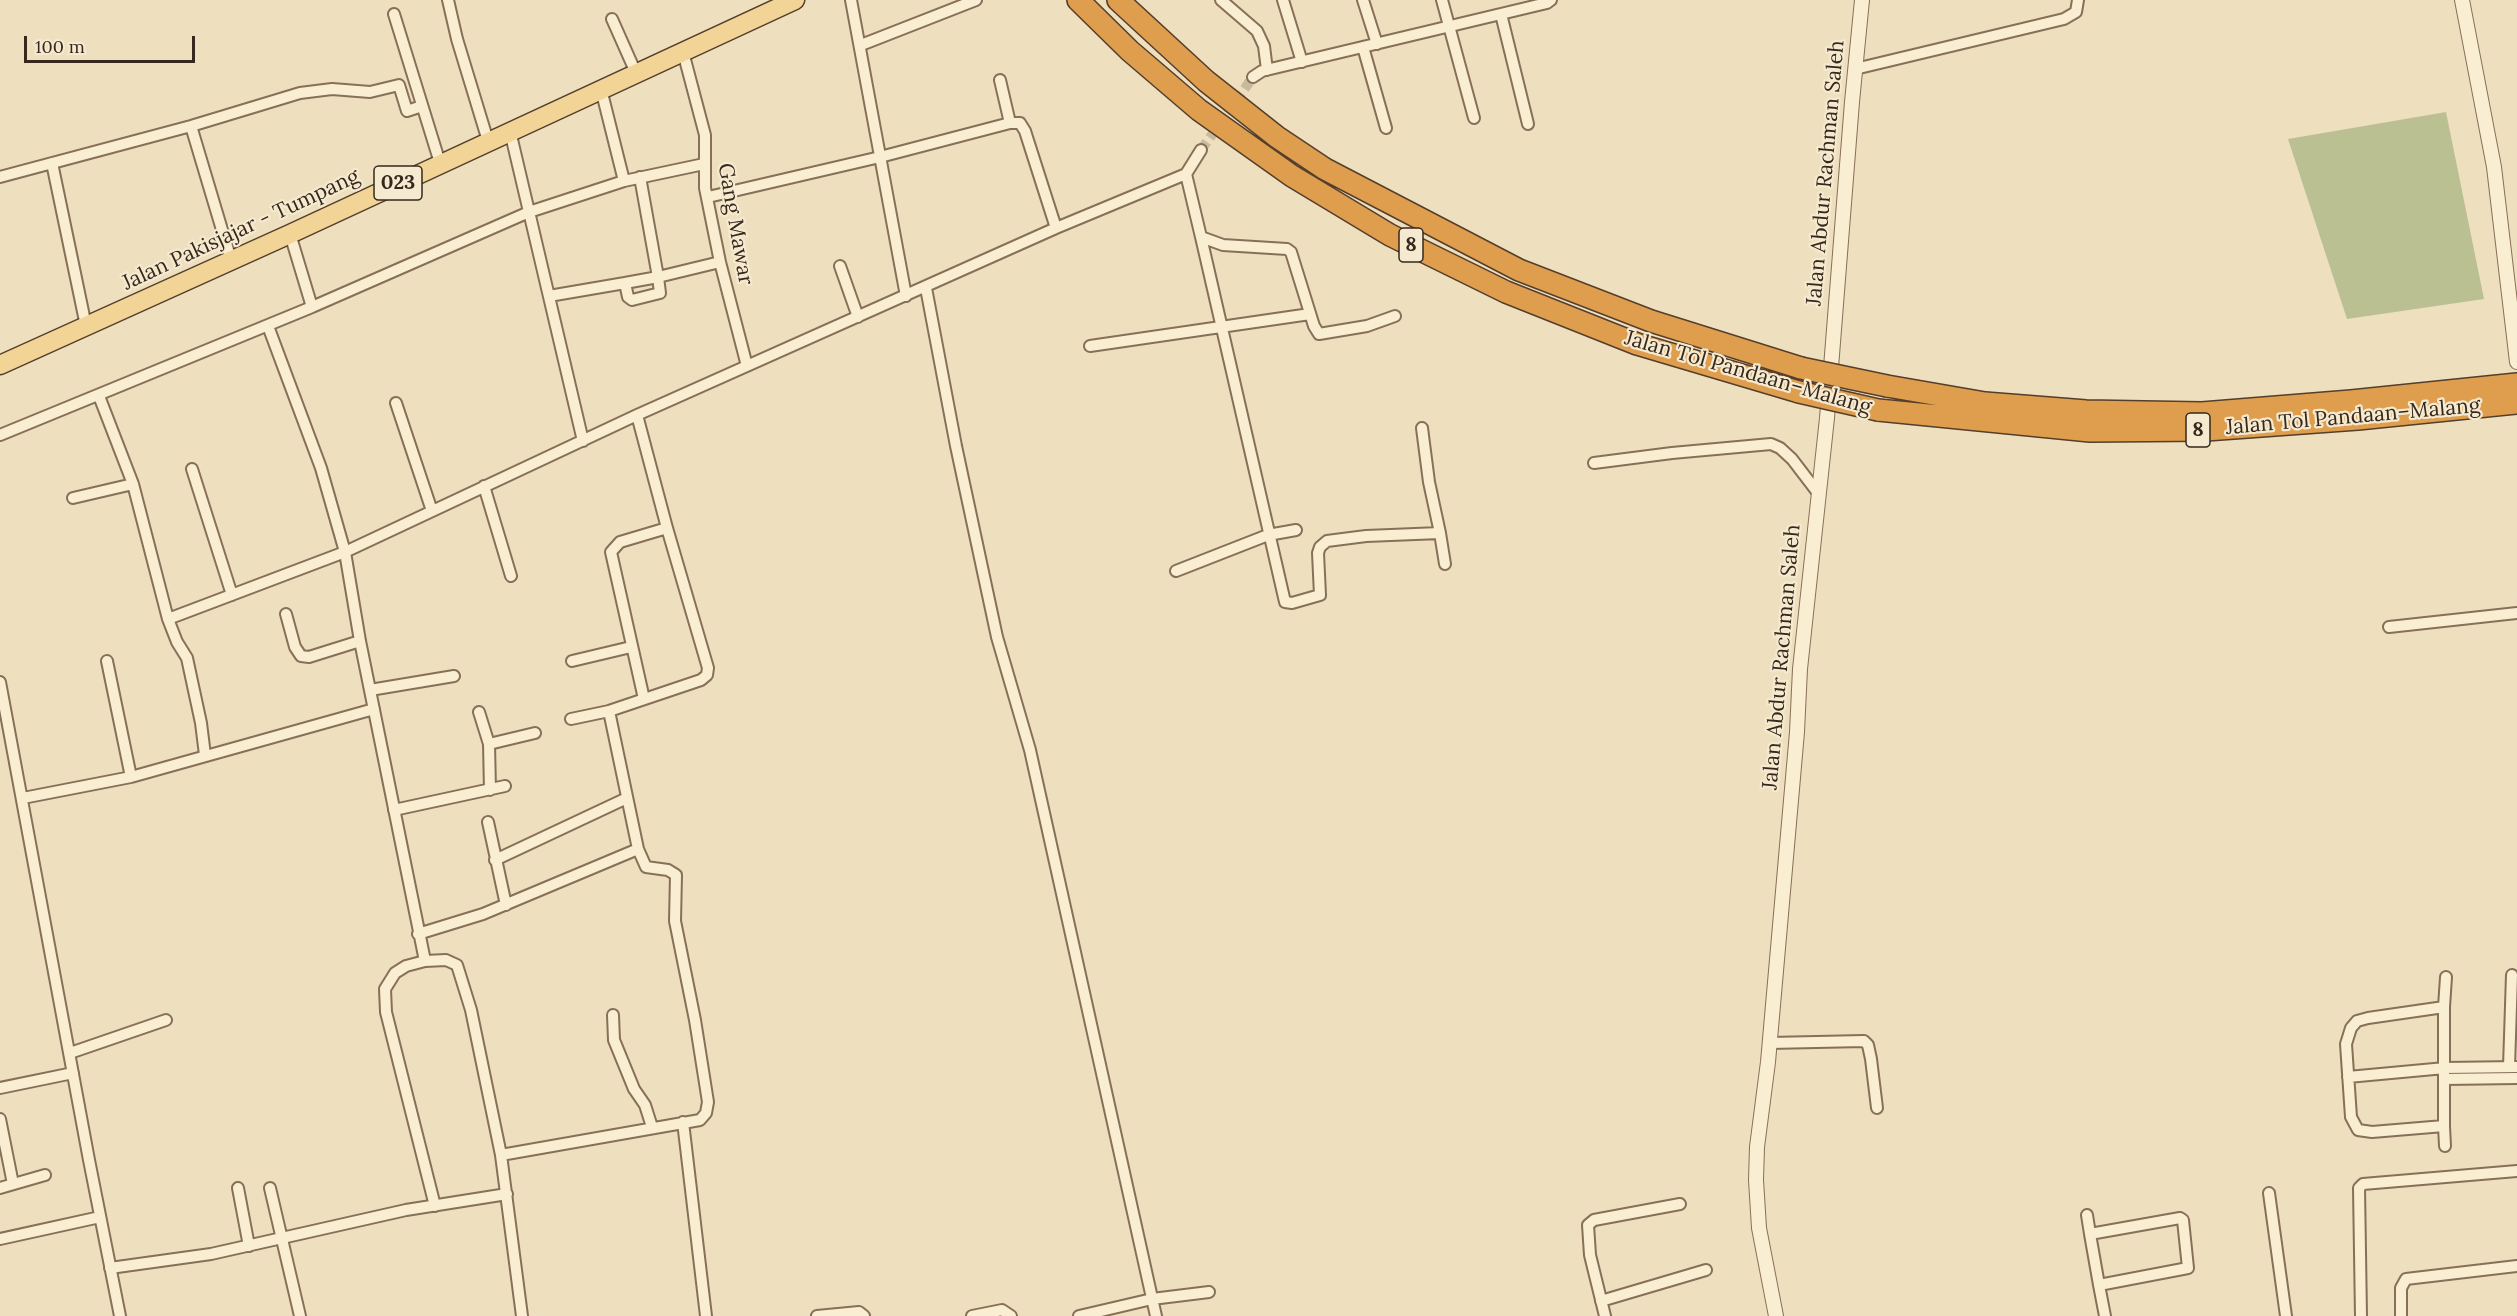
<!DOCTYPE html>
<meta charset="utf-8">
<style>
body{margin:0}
#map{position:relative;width:2517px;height:1316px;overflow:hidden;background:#eedfbf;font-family:Lora,serif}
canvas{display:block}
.scale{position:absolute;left:24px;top:36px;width:171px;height:27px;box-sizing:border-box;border:3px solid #36281c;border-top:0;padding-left:8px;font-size:18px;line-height:21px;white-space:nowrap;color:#36281c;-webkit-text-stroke:4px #f5eacf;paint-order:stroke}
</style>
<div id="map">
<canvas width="2517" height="1316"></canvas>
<div class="scale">100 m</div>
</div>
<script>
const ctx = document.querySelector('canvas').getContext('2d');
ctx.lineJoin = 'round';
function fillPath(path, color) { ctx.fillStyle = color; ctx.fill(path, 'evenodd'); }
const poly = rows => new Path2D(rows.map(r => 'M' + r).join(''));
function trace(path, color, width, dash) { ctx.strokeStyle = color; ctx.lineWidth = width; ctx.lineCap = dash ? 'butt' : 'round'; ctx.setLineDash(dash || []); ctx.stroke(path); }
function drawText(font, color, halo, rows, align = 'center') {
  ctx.font = font + ' Lora,serif'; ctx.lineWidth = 4.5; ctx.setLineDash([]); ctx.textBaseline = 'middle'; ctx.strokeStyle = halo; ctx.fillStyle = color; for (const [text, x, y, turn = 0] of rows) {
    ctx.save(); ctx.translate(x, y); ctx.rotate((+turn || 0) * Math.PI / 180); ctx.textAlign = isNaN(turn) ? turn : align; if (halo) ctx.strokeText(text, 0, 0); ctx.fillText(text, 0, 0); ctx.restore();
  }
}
fillPath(poly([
 [2446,112,2484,299,2347,319,2288,139]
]), '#bbc093');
trace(poly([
 [1201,150,1253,77]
]), '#c9ba9e', 10, [10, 5]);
const minor = poly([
 [448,0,457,39,488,141],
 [851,0,906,296],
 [1221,0,1257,31,1264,46,1267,70],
 [1283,0,1302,62],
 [1363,0,1377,44],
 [1442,0,1474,118],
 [394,14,440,163],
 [1501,14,1528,124],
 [612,19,636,73],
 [861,45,976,0],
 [1363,47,1386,128],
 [683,52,705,135,705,188,720,262,747,366],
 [1855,69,2064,19,2076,12,2078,0],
 [1253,77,1262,71,1547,3,1551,0],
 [1000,80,1010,123],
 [601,89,624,181],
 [191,126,231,260],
 [510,131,583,441],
 [52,163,86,326],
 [1186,174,1201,237,1223,245,1287,249,1291,252,1314,326,1319,334,1367,326,1395,316],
 [0,177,191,126,300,93,332,89,370,92,399,85,407,111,422,106],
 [708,197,880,157,1010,123,1020,123,1025,131,1056,228],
 [290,234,312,307],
 [1201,237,1285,602,1292,603,1320,595,1318,553,1320,547,1327,541,1366,536,1440,533,1445,564],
 [840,266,858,317],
 [625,283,658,277,640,177],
 [926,288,956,446,997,637,1030,750,1156,1316],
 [549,296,625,283,628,297,632,300,660,293,658,277,720,262],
 [268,326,321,468,345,552,360,641,425,961,446,960,457,965,471,1010,501,1155,522,1316],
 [1090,346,1310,314],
 [99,396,133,484,168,619,177,642,187,658,201,723,205,755],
 [396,403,432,511],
 [1422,428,1429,482,1440,533],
 [0,435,312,307,529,212,624,181,704,164],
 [1594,463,1672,453,1771,444,1780,448,1792,459,1818,493],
 [192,469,232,595],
 [484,486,511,576],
 [73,498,133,484],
 [1176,571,1268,535,1296,530],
 [286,614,295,647,301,656,309,657,360,641],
 [168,619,345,552,637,415,1056,228,1186,174,1201,150],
 [2389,627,2517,613],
 [107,661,131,777],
 [572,661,631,647],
 [0,682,89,1160,120,1316],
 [370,690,454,676],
 [644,699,611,552,620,542,667,528],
 [479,712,489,744,490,790],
 [571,719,609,711],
 [489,744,535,733],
 [23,798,131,777,374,709],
 [394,810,505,786],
 [488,822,506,905],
 [495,860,627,798],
 [418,934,483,914,638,849,609,711,701,680,707,675,708,668,667,528,637,415],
 [425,961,406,966,395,973,385,989,386,1012,435,1206],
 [2444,1007,2444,1126,2372,1132,2358,1130,2351,1117,2346,1044,2351,1028,2357,1021,2368,1018,2444,1007],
 [2444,1007,2446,977],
 [613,1015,614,1040,634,1089,645,1105,652,1127],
 [1769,1043,1864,1041,1868,1045,1871,1059,1877,1108],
 [70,1053,166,1020],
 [2509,1067,2512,975],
 [2348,1077,2445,1068,2517,1067],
 [2445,1079,2517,1078],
 [0,1088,73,1073],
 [0,1119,13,1184],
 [683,1122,706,1316],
 [2444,1126,2445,1146],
 [501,1155,700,1120,706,1113,708,1102,695,1020,675,921,676,875,668,870,646,867,638,849],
 [0,1188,45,1175],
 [238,1188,249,1246],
 [270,1188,300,1316],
 [2269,1193,2286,1316],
 [2087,1215,2090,1234],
 [0,1239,100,1217],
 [110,1268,211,1254,406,1210,507,1194],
 [2099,1285,2188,1268,2183,1220,2180,1218,2090,1234,2099,1285,2105,1316],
 [1601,1301,1706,1270],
 [817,1316,859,1312,864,1316],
 [972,1316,1002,1310,1011,1316],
 [1079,1316,1152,1299,1209,1292],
 [1605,1316,1590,1255,1588,1225,1594,1220,1680,1204],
 [2361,1316,2359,1188,2363,1184,2517,1171],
 [2401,1316,2401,1288,2406,1279,2517,1266]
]);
const tertiary = poly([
 [2462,0,2494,167,2517,362],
 [1776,1316,1759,1228,1756,1180,1757,1147,1768,1062,1797,732,1800,669,1827,418,1852,102,1862,0]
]);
const primary = poly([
 [0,365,290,234,795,0]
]);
const motorway = poly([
 [1078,0,1130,51,1199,110,1292,176,1390,235,1506,292,1637,344,1799,392],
 [1118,0,1206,81,1277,137,1325,169,1519,270,1651,321,1801,368],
 [1887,386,1985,403,2086,411,2202,413,2351,401,2517,384],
 [1878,410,2090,431,2206,430,2358,419,2517,403]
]);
trace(minor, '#877058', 14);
trace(tertiary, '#877058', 16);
trace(primary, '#543e2c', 21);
trace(motorway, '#543e2c', 24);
trace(minor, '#f9edd2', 10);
trace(tertiary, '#f9edd2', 14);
trace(primary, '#f2d496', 18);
trace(motorway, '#df9d4e', 21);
const motorwayBridge = poly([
 [1801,368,1887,386],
 [1799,392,1878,410]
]);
trace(motorwayBridge, '#543e2c', 24, []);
trace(motorwayBridge, '#df9d4e', 21);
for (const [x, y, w] of [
 [398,183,48],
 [1411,245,24],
 [2198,430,24]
]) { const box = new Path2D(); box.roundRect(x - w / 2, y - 17, w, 34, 4.5); ctx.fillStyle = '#f5eacf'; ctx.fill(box); trace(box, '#36281c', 1.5); }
drawText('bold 20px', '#36281c', null, [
 ["023",398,183],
 ["8",1411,245],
 ["8",2198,430]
]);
drawText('21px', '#36281c', '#f5eacf', [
 ["Jalan Abdur Rachman Saleh",1826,173,-85],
 ["Gang Mawar",735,224,80],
 ["Jalan Pakisjajar - Tumpang",241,230,-25],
 ["Jalan Tol Pandaan–Malang",1748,373,16],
 ["Jalan Tol Pandaan–Malang",2353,417,-5],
 ["Jalan Abdur Rachman Saleh",1782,657,-85]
]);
</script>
